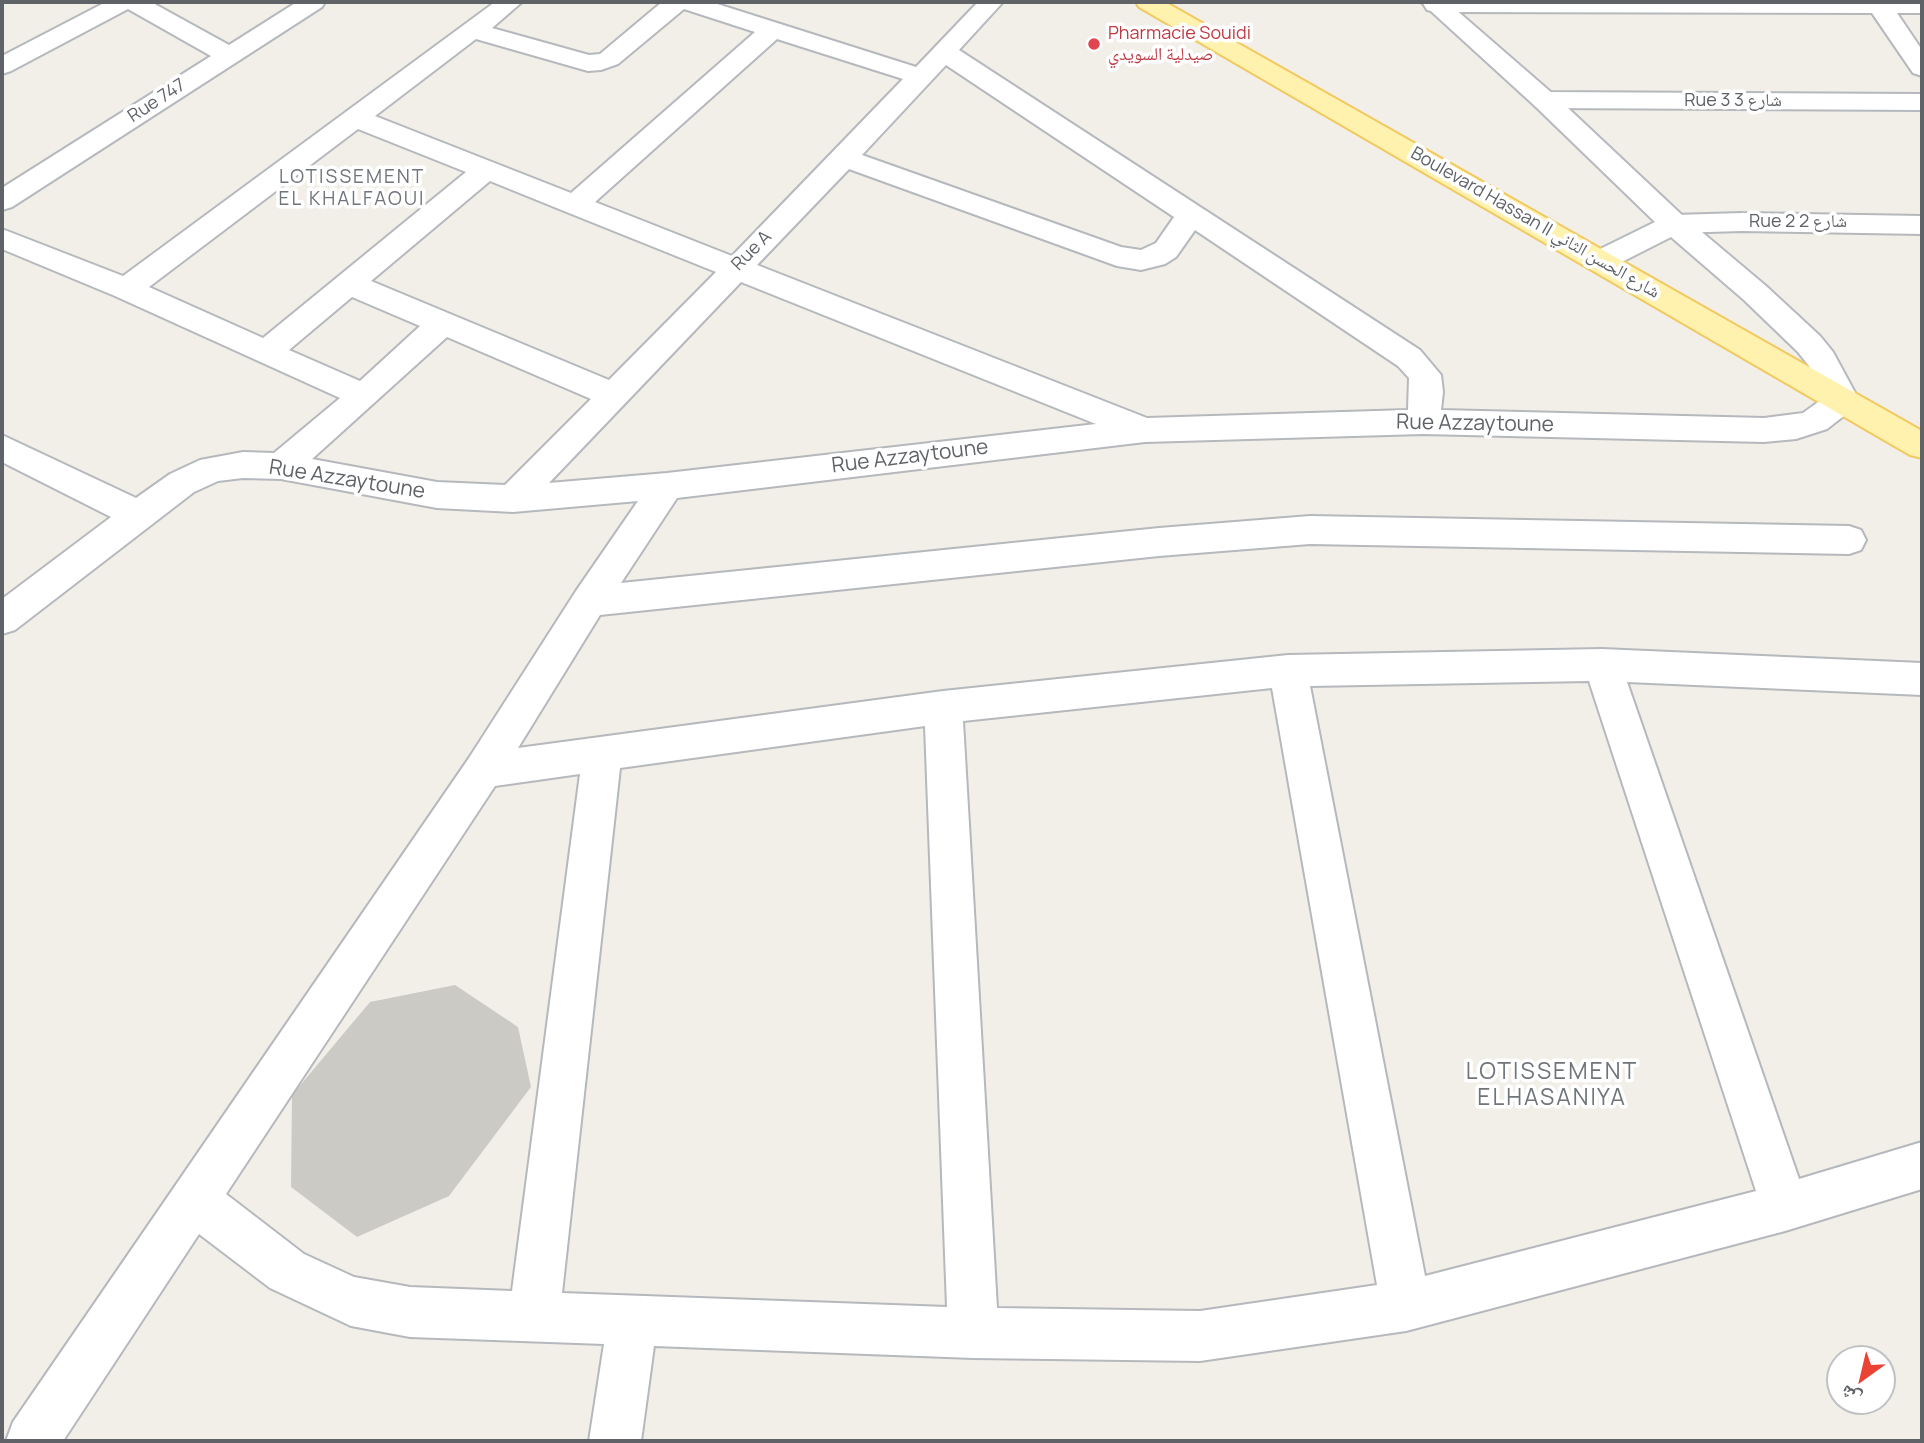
<!DOCTYPE html>
<meta charset="utf-8">
<style>
body{margin:0}
#map{position:relative;width:1924px;height:1443px;overflow:hidden;background:#f1efe8;font-family:Manrope,"Noto Naskh Arabic",sans-serif}
canvas{display:block}
.frame{position:absolute;inset:0;border:4px solid #5f6368;pointer-events:none}
.north{position:absolute;left:1826px;top:1345px;width:70px;height:70px;box-sizing:border-box;background:#fff;border:2px solid #bfc1c3;border-radius:50%;rotate:214deg;font-size:19px;font-weight:700;line-height:28px;text-align:center;color:#5f6368}
.north::after{content:'';display:block;margin:auto;width:24px;height:32px;background:#ea4335;clip-path:polygon(50% 0,100% 100%,50% 72%,0 100%)}
</style>
<div id="map">
<canvas width="1924" height="1443"></canvas>
<div class="frame"></div>
<div class="north">ش</div>
</div>
<script>
const ctx = document.querySelector('canvas').getContext('2d');
ctx.lineJoin = 'round';
function fillPath(path, color) { ctx.fillStyle = color; ctx.fill(path, 'evenodd'); }
const poly = rows => new Path2D(rows.map(r => 'M' + r).join(''));
function trace(path, color, width, dash) { ctx.strokeStyle = color; ctx.lineWidth = width; ctx.lineCap = dash ? 'butt' : 'round'; ctx.setLineDash(dash || []); ctx.stroke(path); }
function drawText(font, color, halo, rows, align = 'center') {
  ctx.font = font + ' Manrope,"Noto Naskh Arabic",sans-serif'; ctx.lineWidth = 7; ctx.setLineDash([]); ctx.textBaseline = 'middle'; ctx.strokeStyle = halo; ctx.fillStyle = color; for (const [text, x, y, turn = 0] of rows) {
    ctx.save(); ctx.translate(x, y); ctx.rotate((+turn || 0) * Math.PI / 180); ctx.textAlign = isNaN(turn) ? turn : align; if (halo) ctx.strokeText(text, 0, 0); ctx.fillText(text, 0, 0); ctx.restore();
  }
}
fillPath(poly([
 [455,985,518,1027,531,1087,449,1196,357,1237,291,1187,292,1095,370,1002]
]), '#cccac5');
const street = poly([
 [106,2,151,2,229,45,297,2,325,2,322,7,12,207,2,210,2,188,211,56,128,9,11,71,2,74,2,56,106,2],
 [495,2,522,2,492,28,589,55,600,54,662,2,711,2,916,67,978,2,1003,2,959,50,1420,350,1441,375,1443,392,1441,410,1764,418,1803,413,1832,392,1843,388,1854,392,1859,400,1854,408,1827,429,1796,439,1764,442,1423,434,1145,442,677,498,621,583,1159,528,1310,516,1849,526,1861,530,1866,540,1861,550,1849,554,1310,544,1159,556,600,615,518,748,943,691,1288,655,1602,649,1922,663,1922,695,1627,682,1799,1179,1922,1142,1922,1189,1785,1231,1406,1331,1200,1361,973,1358,654,1346,641,1441,589,1441,604,1344,410,1337,351,1326,270,1288,199,1234,63,1441,6,1441,13,1422,469,758,576,591,638,501,513,512,437,508,281,479,243,478,218,481,194,492,15,630,2,634,2,599,111,517,2,462,2,435,136,498,170,474,200,460,243,452,274,453,340,398,115,296,2,249,2,229,123,276,495,2],
 [684,9,755,32,571,193,375,116,476,39,588,71,601,70,618,64,684,9],
 [777,39,903,79,732,256,595,202,777,39],
 [946,65,1174,217,1156,243,1141,250,1121,247,862,155,946,65],
 [358,129,466,172,263,338,149,287,358,129],
 [849,169,1117,266,1141,270,1165,264,1176,257,1195,230,1398,366,1409,378,1408,410,1147,418,757,265,849,169],
 [490,181,564,211,716,272,609,380,371,281,490,181],
 [741,282,1096,424,667,473,549,483,741,282],
 [352,297,420,326,360,381,289,350,352,297],
 [447,337,591,399,505,485,437,482,312,459,447,337],
 [1589,681,1756,1191,1425,1276,1310,686,1589,681],
 [1272,688,1377,1285,1200,1311,997,1308,963,721,1272,688],
 [925,726,947,1307,562,1293,620,768,925,726],
 [580,774,512,1291,410,1287,354,1277,304,1254,226,1194,495,786,580,774],
 [1426,2,1922,2,1922,13,1897,13,1922,50,1922,76,1913,73,1872,13,1436,12,1427,10,1424,5,1426,2],
 [1544,92,1922,94,1922,110,1544,108,1535,106,1531,100,1535,94,1544,92],
 [1742,213,1922,216,1922,234,1742,231,1674,233,1664,231,1660,224,1664,217,1674,215,1742,213]
]);
const secondary = poly([
 [1421,2,1447,2,1553,94,1684,217,1766,286,1820,336,1833,352,1859,400,1854,408,1843,412,1832,408,1809,366,1798,352,1744,300,1671,237,1610,268,1600,271,1590,268,1585,261,1590,254,1655,222,1535,106,1421,2]
]);
const primary = poly([
 [1136,2,1165,2,1922,431,1922,458,1910,455,1139,7,1136,2]
]);
trace(street, '#b5b8bc', 4);
trace(secondary, '#b6babf', 4);
trace(primary, '#f2c960', 4);
fillPath(street, '#fff');
fillPath(secondary, '#fff');
fillPath(primary, '#fff2af');
for (const [x, y, r, color] of [
 [1094,44,7,"#e0444e"]
]) { const dot = new Path2D(); dot.arc(x, y, r, 0, 2 * Math.PI); ctx.fillStyle = color; ctx.fill(dot); trace(dot, '#fff', 2.5); }
drawText('18px', '#be3a42', '#fff', [
 ["Pharmacie Souidi",1108,34],
 ["صيدلية السويدي",1108,55]
], 'left');
drawText('18px', '#5f6368', '#fff', [
 ["Rue 747",157,101,-33],
 ["Rue 3 شارع 3",1733,101],
 ["Rue 2 شارع 2",1798,222],
 ["Boulevard Hassan II شارع الحسن الثاني",1535,223,30],
 ["Rue A",752,251,-45]
]);
ctx.letterSpacing = '2px';
drawText('19px', '#70757a', '#fff', [
 ["LOTISSEMENT",352,178],
 ["EL KHALFAOUI",352,200]
]);
ctx.letterSpacing = '0px';
drawText('21px', '#5f6368', '#fff', [
 ["Rue Azzaytoune",1475,424,1],
 ["Rue Azzaytoune",910,457,-7],
 ["Rue Azzaytoune",347,480,9]
]);
ctx.letterSpacing = '2px';
drawText('23px', '#70757a', '#fff', [
 ["LOTISSEMENT",1552,1073],
 ["ELHASANIYA",1552,1099]
]);
ctx.letterSpacing = '0px';
</script>
